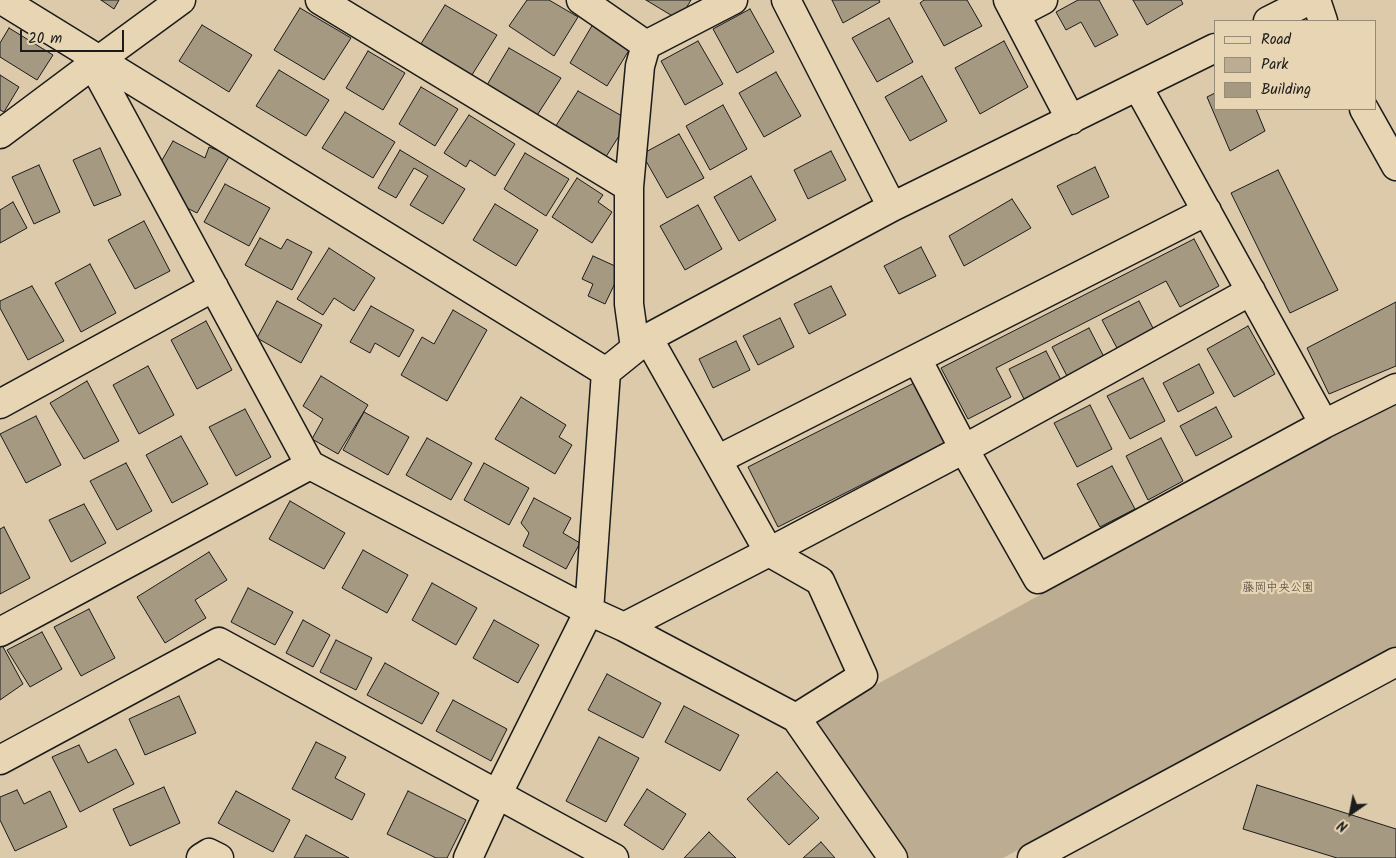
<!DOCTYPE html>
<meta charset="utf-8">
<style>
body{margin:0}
#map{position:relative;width:1396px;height:858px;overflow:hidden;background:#dccaaa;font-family:Kalam,sans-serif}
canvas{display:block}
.legend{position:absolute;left:1214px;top:20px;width:162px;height:90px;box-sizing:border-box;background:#e8d5b3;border:1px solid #968b77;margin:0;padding:6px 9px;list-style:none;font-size:15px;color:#1c1c1c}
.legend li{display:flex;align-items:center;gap:10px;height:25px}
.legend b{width:25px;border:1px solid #968b77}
.north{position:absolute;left:1326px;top:788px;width:50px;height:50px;-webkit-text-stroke:4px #e8d5b3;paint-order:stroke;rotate:213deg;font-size:14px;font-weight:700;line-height:20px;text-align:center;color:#1c1c1c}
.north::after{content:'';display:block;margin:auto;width:18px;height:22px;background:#1c1c1c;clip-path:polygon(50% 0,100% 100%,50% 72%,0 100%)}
.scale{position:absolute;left:20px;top:30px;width:104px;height:22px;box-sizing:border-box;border:2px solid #1c1c1c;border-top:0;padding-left:6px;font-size:15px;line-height:18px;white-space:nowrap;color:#1c1c1c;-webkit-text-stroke:4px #e8d5b3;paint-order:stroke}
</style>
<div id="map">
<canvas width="1396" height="858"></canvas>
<ul class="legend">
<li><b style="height:6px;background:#e8d5b3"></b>Road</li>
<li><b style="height:14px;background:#bcad92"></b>Park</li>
<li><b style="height:14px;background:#a69982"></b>Building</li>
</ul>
<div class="north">N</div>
<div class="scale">20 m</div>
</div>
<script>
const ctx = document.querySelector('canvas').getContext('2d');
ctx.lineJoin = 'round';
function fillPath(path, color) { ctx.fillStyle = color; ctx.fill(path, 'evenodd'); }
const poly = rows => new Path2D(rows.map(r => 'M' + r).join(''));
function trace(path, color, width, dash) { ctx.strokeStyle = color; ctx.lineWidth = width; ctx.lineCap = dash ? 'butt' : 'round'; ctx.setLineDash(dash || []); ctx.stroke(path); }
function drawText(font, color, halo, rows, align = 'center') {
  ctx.font = font + ' Kalam,"Klee One",sans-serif'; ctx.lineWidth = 4.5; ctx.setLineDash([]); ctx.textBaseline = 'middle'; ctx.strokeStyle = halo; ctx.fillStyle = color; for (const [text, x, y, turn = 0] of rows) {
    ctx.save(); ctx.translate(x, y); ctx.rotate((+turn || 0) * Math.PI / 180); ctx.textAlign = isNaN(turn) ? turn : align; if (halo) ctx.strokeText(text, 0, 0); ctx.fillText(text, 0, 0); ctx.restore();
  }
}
fillPath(poly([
 [1396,400,1396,649,1003,858,906,858,817,735,819,716]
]), '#bcad92');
const building = poly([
 [101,0,119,0,114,9,101,0],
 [527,0,549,0,578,17,554,56,509,26,527,0],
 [646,0,691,0,679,20,646,0],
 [832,0,879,0,880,2,843,23,832,0],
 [924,0,967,0,982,26,944,46,920,3,924,0],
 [1078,0,1099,0,1118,35,1095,47,1081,22,1066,30,1056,12,1078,0],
 [1133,0,1181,0,1183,4,1147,25,1133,0],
 [445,5,497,35,470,78,419,47,445,5],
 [300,8,351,38,324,80,274,50,300,8],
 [750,9,774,52,737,73,713,29,750,9],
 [889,18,913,62,877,82,852,38,889,18],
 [593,24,631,47,607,86,570,63,593,24],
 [202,25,252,55,229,92,179,61,202,25],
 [9,28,53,55,37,80,0,57,0,43,9,28],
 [698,41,723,84,685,105,661,61,698,41],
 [1004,41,1028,87,980,114,955,68,1004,41],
 [509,48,561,78,534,120,484,90,509,48],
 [368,51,405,73,383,110,346,88,368,51],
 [279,70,329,100,306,136,256,106,279,70],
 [776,72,801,116,764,137,739,93,776,72],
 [0,75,19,87,4,112,0,110,0,75],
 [922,76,947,121,910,141,885,97,922,76],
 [421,87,458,109,435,146,399,124,421,87],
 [578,91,629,120,602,163,552,132,578,91],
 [1215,93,1215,109,1256,109,1265,131,1230,151,1207,97,1215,93],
 [723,105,747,149,710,170,686,126,723,105],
 [345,112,395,142,373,178,322,148,345,112],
 [469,115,515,144,495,176,470,160,466,167,444,153,469,115],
 [679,134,704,178,667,198,642,154,679,134],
 [173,141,205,158,209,147,230,155,197,213,185,207,161,162,173,141],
 [100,148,121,195,94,206,73,160,100,148],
 [400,150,465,189,443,224,410,205,428,176,414,168,396,198,378,188,400,150],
 [831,151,846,180,808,199,794,170,831,151],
 [525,153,569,179,546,216,504,189,525,153],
 [39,165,60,212,34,224,12,177,39,165],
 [1095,167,1109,197,1072,215,1057,186,1095,167],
 [1278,170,1338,290,1290,313,1231,193,1278,170],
 [751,176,776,220,739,241,714,197,751,176],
 [577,178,603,195,598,202,612,212,592,243,552,217,577,178],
 [225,184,270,208,249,246,204,222,225,184],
 [1012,199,1031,228,964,266,949,236,1012,199],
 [13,202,27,228,0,243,0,210,13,202],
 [495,204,538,230,516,266,473,240,495,204],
 [698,205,722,249,685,270,660,226,698,205],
 [144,221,170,271,135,289,108,240,144,221],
 [260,238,281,249,287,239,312,252,292,290,245,265,260,238],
 [1194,239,1219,286,1180,307,1166,281,996,368,1011,397,968,419,941,368,1194,239],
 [921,247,936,276,899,294,884,266,921,247],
 [329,248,375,278,354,311,334,298,323,315,297,299,329,248],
 [593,256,615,266,617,279,605,304,588,296,593,284,582,279,593,256],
 [90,264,116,313,81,332,55,283,90,264],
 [32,286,64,341,28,360,0,308,0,301,32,286],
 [831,286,846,315,809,334,794,304,831,286],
 [277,301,322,325,301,363,257,338,277,301],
 [1139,301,1154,330,1117,348,1102,320,1139,301],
 [1396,302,1396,366,1329,394,1307,348,1396,302],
 [371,306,414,330,399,357,375,343,370,353,350,342,371,306],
 [453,310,487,330,447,401,401,375,422,337,434,344,453,310],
 [780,318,794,347,758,365,743,336,780,318],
 [206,321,232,370,197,389,171,340,206,321],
 [1248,326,1275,374,1234,397,1207,349,1248,326],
 [1089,328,1104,357,1067,376,1052,347,1089,328],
 [736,341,750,370,713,388,699,359,736,341],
 [1046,351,1061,380,1024,399,1009,369,1046,351],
 [1199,364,1214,393,1178,412,1163,383,1199,364],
 [148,366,174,415,139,434,113,385,148,366],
 [321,376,368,405,338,454,312,439,323,419,303,406,321,376],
 [1143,378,1165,421,1130,439,1107,396,1143,378],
 [920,380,950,440,778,527,748,467,920,380],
 [87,381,119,441,84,459,50,403,87,381],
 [521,397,566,425,559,437,572,445,555,474,495,439,521,397],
 [1090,405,1112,449,1077,467,1054,423,1090,405],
 [1216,407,1232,437,1196,456,1180,426,1216,407],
 [245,409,271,457,236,476,209,427,245,409],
 [364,412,409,437,388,475,343,450,364,412],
 [36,416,61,465,26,483,0,434,36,416],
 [181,436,208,484,172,503,146,455,181,436],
 [427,438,472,463,451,500,406,475,427,438],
 [1161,438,1183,481,1148,500,1126,456,1161,438],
 [126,463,152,511,117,530,90,481,126,463],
 [484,463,529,488,509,525,464,500,484,463],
 [1112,466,1135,509,1100,527,1077,484,1112,466],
 [534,498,571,518,563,533,580,543,566,569,523,546,529,533,521,523,534,498],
 [290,501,345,533,324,569,269,539,290,501],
 [84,504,106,543,71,562,49,520,84,504],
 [4,527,30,578,0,594,0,529,4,527],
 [363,550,408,575,387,613,342,588,363,550],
 [209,552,227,580,195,600,206,618,165,643,137,597,209,552],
 [432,583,477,608,456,645,412,620,432,583],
 [248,588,293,612,275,645,231,622,248,588],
 [89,609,115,658,81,676,54,627,89,609],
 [303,620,330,635,313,667,286,653,303,620],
 [494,620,539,645,518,683,473,658,494,620],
 [42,632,62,669,30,687,7,650,42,632],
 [336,640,372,658,356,690,320,672,336,640],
 [2,645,23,684,0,700,0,646,2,645],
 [385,663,439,693,422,724,367,695,385,663],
 [607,674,661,703,643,738,588,710,607,674],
 [179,696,196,733,145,755,129,719,179,696],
 [453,700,507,729,491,761,436,731,453,700],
 [684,706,739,735,720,771,665,742,684,706],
 [599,737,639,758,606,822,566,801,599,737],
 [316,742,346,757,335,778,365,794,352,820,292,789,316,742],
 [79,745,88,763,116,749,134,784,80,812,52,757,79,745],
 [777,772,819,818,789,845,747,799,777,772],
 [1257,785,1396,829,1396,858,1337,858,1243,829,1257,785],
 [164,787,180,823,130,846,113,809,164,787],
 [647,789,686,814,663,850,624,825,647,789],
 [17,790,24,804,50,791,67,827,15,851,0,820,0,797,17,790],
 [236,791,290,820,273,852,218,823,236,791],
 [408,791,466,820,447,858,436,858,387,834,408,791],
 [709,832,736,858,684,858,709,832],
 [306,835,349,858,294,858,306,835],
 [821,842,835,858,803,858,821,842]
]);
fillPath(building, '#a69982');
trace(building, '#1c1c1c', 1);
const minor = poly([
 [2,0,606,372,648,338,892,207,1215,48],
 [320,0,629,187],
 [581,0,646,45,733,0],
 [786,0,892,207],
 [1008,0,1071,120],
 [1016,14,1043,0],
 [1268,21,1310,0],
 [94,66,310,465,589,611,624,627,796,718,893,858],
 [1138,87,1324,424],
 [0,134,99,60],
 [648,338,769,552,964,449,1251,291],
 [635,348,629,304,629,187,640,66,646,45],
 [917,359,964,449,1038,579,1324,424,1396,388],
 [0,404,214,287],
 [717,460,1207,211],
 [624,627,769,552,820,581,863,676,796,718],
 [0,632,310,465],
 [0,760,219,642,614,858],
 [201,858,209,853,219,858],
 [468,858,498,793,589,611,606,372],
 [1032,858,1396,662]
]);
const tertiary = poly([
 [1316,0,1323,21],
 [99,60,181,0],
 [1364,109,1396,166]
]);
trace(minor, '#1c1c1c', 31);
trace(tertiary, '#1c1c1c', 31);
trace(minor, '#e8d5b3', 28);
trace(tertiary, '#e8d5b3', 28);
drawText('12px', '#44403a', '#e8d5b3', [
 ["藤岡中央公園",1278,589]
]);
</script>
